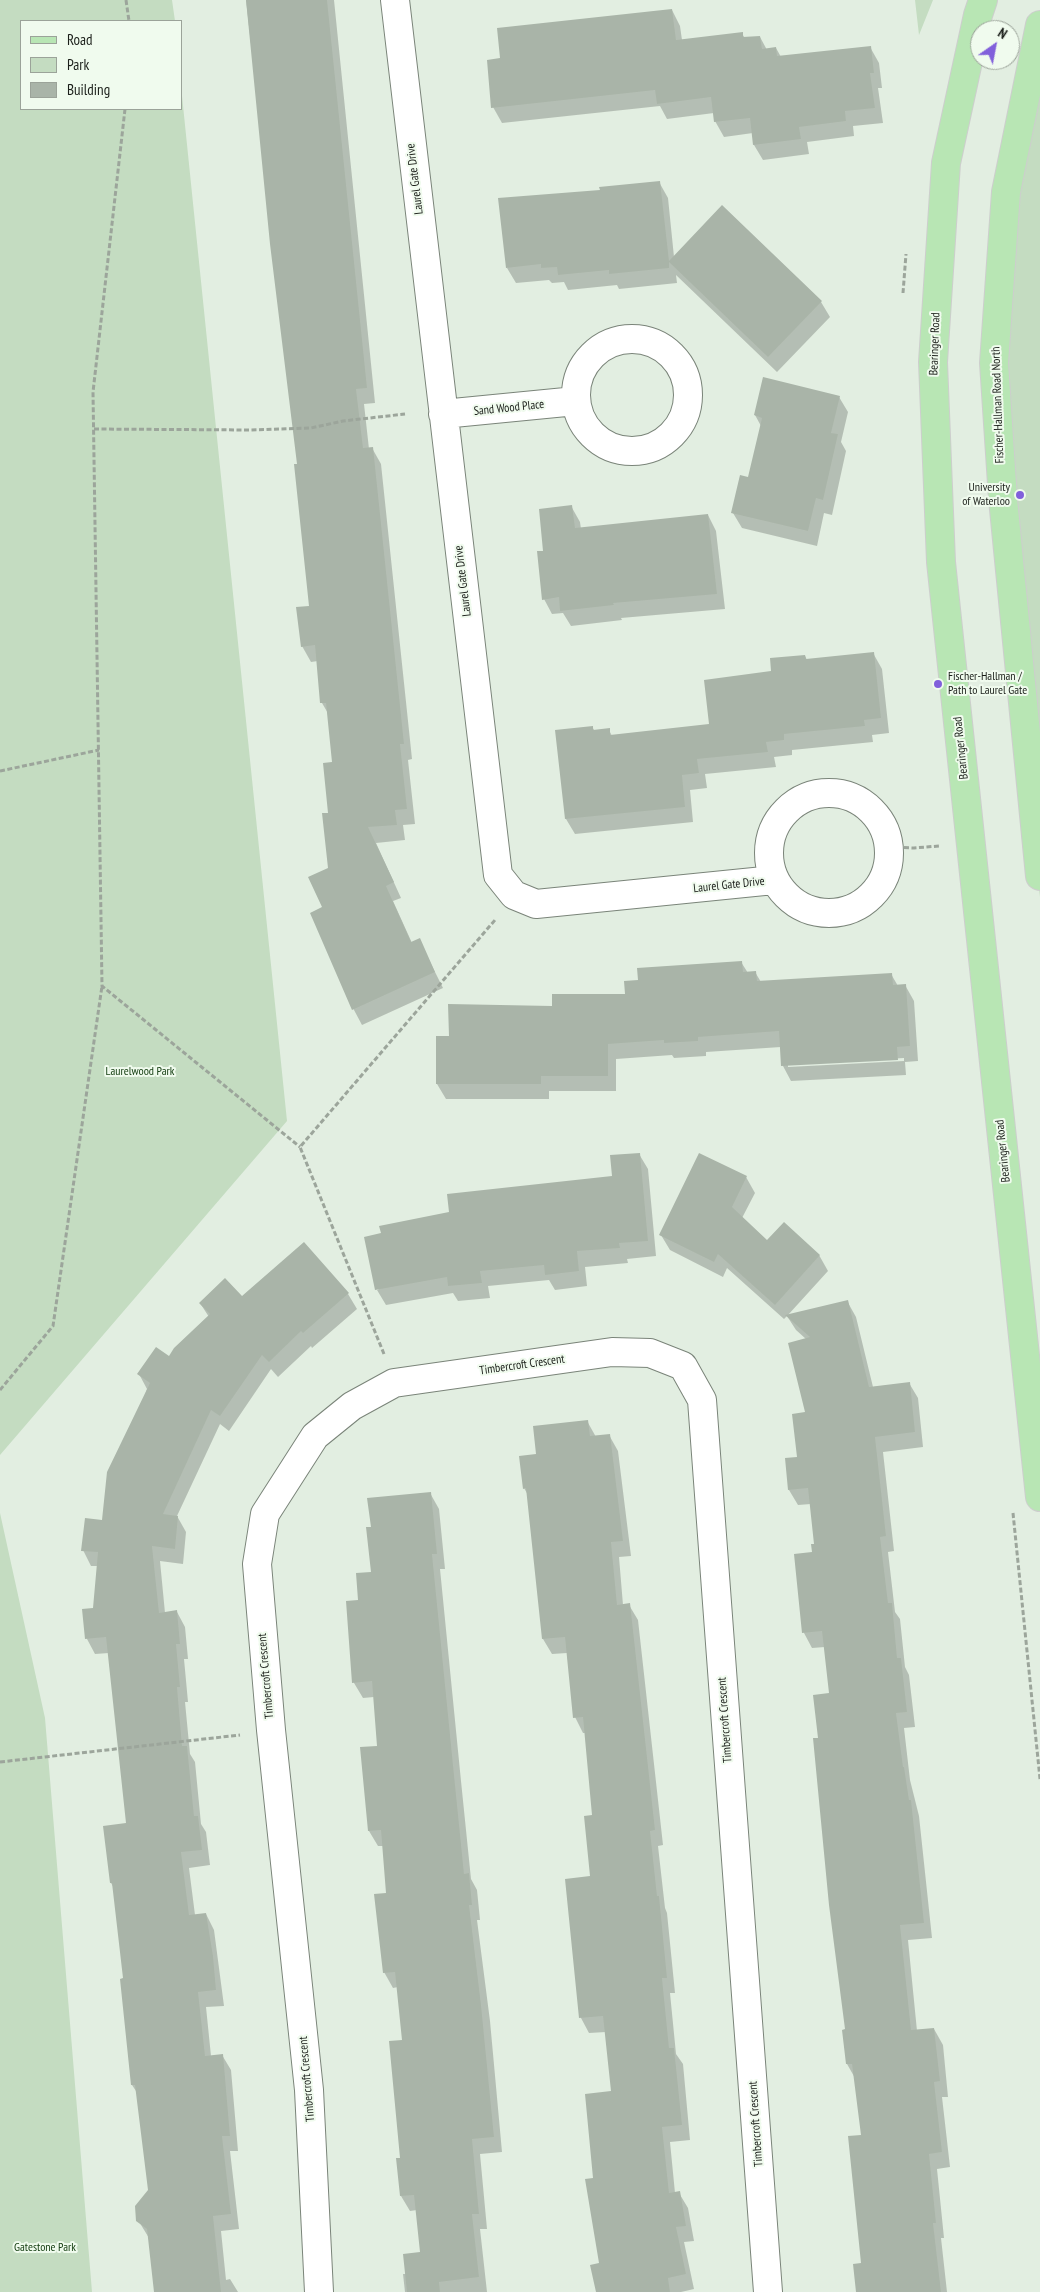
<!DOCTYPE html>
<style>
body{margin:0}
#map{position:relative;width:1040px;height:2292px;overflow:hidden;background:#e2eee1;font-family:"PT Sans Narrow",sans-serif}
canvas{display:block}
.legend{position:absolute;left:20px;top:20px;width:162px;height:90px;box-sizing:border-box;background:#f0fbee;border:1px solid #9ba399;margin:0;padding:6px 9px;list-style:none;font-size:15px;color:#1b1f1a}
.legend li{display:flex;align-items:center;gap:10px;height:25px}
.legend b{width:25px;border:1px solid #9ba399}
.north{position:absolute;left:970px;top:20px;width:50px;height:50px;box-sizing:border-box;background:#f0fbee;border:1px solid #9ba399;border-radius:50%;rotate:33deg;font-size:14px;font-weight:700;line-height:20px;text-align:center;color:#1b1f1a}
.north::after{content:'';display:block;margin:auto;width:18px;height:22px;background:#8160db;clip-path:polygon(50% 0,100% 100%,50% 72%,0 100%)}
</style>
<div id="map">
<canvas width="1040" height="2292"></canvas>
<ul class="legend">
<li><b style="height:6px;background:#b8e6b4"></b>Road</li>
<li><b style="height:14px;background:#c4dcc1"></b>Park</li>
<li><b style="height:14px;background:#a9b4a8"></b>Building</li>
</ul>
<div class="north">N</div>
</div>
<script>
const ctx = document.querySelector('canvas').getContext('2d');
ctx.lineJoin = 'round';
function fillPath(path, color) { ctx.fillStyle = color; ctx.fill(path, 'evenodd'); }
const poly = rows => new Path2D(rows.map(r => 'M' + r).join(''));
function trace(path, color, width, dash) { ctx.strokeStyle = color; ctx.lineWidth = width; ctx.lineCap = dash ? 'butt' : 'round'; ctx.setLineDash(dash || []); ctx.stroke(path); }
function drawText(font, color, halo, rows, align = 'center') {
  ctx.font = font + ' "PT Sans Narrow",sans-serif'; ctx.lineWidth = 4; ctx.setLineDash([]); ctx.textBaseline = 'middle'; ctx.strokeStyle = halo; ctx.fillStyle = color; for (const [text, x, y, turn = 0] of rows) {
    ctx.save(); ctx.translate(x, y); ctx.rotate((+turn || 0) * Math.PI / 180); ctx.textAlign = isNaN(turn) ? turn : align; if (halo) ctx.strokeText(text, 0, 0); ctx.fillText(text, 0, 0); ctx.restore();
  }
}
fillPath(poly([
 [0,0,172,0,175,21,21,21,21,109,181,109,181,86,287,1121,0,1455],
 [915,0,933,0,919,35],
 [1040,35,1040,897,1000,563,1001,427,1025,87],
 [0,1513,45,1718,92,2292,0,2292]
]), '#c4dcc1');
fillPath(poly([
 [246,0,334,0,375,403,364,404,369,449,372,448,381,464,412,759,408,760,415,824,403,825,405,840,376,843,401,898,393,901,412,943,419,940,443,988,362,1025,354,1010,311,913,323,908,329,869,333,763,329,715,322,703,318,661,311,662,302,646,310,607,298,465],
 [672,10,680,26,682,40,742,34,745,38,760,37,767,50,776,48,781,57,870,47,879,63,882,88,878,88,883,123,853,126,854,136,807,142,809,154,763,160,754,145,753,133,724,137,715,121,714,113,667,119,660,106,502,123,493,107,501,59],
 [659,182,668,198,674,257,821,302,830,317,777,372,676,275,677,283,619,289,617,285,568,290,564,282,552,283,549,280,516,283,507,268,601,191],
 [839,397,848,412,841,442,846,451,832,515,824,513,817,546,742,528,733,513,749,478,761,426,755,415],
 [571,506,580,522,581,529,708,515,716,531,725,609,621,618,622,620,571,626,563,613,552,614,544,599,545,552],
 [873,653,882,669,889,733,872,735,873,742,792,750,792,755,774,757,776,767,705,774,707,788,690,790,693,822,575,834,566,819,556,731,592,727,595,731,609,730,612,736,710,725,773,672,805,656,807,660],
 [741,962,748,973,755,972,761,982,891,974,898,986,905,985,914,1001,918,1061,905,1062,906,1075,791,1081,783,1066,781,1047,706,1052,706,1056,674,1058,672,1055,616,1059,616,1091,549,1091,549,1099,446,1099,437,1084,450,1037,553,1007,626,995,640,981],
 [904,1058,904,1061,788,1067,788,1065],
 [639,1154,648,1169,656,1256,627,1259,628,1263,585,1267,587,1286,555,1290,549,1280,488,1286,490,1298,458,1301,453,1293,386,1305,377,1290,614,1177],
 [746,1177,755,1193,742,1218,768,1242,819,1255,828,1271,788,1315,847,1301,856,1317,873,1387,909,1383,918,1398,923,1447,883,1452,894,1551,888,1552,895,1612,900,1619,905,1667,909,1675,915,1727,904,1728,910,1780,919,1816,932,1938,908,1940,917,2031,934,2029,943,2045,948,2097,942,2097,950,2167,937,2169,944,2238,941,2238,947,2292,857,2292,862,2264,862,2136,855,2078,847,2064,847,2030,819,1739,830,1694,825,1647,812,1648,804,1633,816,1545,811,1504,798,1505,789,1490,798,1458,807,1413,806,1339,796,1330,787,1316,784,1319,727,1268,723,1277,670,1250,661,1235],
 [348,1294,357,1309,312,1348,311,1346,278,1377,271,1369,229,1431,220,1424,177,1516,186,1532,183,1564,160,1561,165,1613,177,1612,185,1627,188,1659,184,1659,188,1702,185,1702,190,1754,195,1762,201,1824,206,1832,210,1865,189,1868,195,1915,206,1914,214,1930,224,2006,206,2007,211,2056,222,2055,231,2070,238,2151,230,2151,239,2229,221,2231,226,2280,230,2279,238,2292,155,2292,149,2238,138,2220,150,2191,138,2094,132,2085,124,1980,114,1888,111,1883,104,1827,128,1824,109,1653,95,1654,87,1639,94,1609,98,1566,91,1566,83,1550,103,1521,147,1389,139,1374,170,1357,209,1317,200,1303,242,1297],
 [587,1421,596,1437,609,1435,618,1451,631,1556,619,1557,623,1605,629,1605,638,1620,663,1845,658,1846,665,1908,667,1913,675,1993,670,1993,676,2054,683,2064,690,2140,670,2142,675,2193,679,2193,688,2208,694,2241,684,2242,694,2289,681,2292,597,2292,600,2264,595,2179,612,2093,606,2032,589,2033,581,2018,566,1880,592,1877,594,1816,585,1733,583,1733,575,1717,567,1653,552,1654,543,1639,528,1495,524,1488,537,1455],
 [430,1493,439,1509,445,1569,440,1569,461,1781,471,1879,477,1890,480,1920,477,1920,490,2021,502,2152,480,2154,487,2229,480,2229,487,2292,405,2292,403,2274,407,2274,422,2253,417,2210,410,2211,401,2196,404,2041,398,1987,393,1988,384,1972,388,1894,383,1846,378,1846,369,1831,362,1748,379,1747,374,1697,363,1698,354,1683,348,1602,360,1601,372,1573,372,1528]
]), '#0003');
fillPath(poly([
 [246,0,327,0,367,388,356,389,363,448,373,447,404,744,400,744,407,809,395,810,397,825,368,827,394,882,386,886,411,942,420,938,435,972,352,1010,310,913,322,907,308,877,328,868,322,813,328,813,323,763,332,762,326,703,320,703,315,645,301,647,296,607,309,606,294,464,297,464,270,244],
 [672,9,676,40,743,32,743,37,760,36,762,49,776,47,777,56,871,46,874,73,870,73,875,108,845,111,846,121,799,127,801,139,753,145,750,118,714,122,711,97,657,104,655,90,491,108,487,60,500,58,497,28],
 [660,181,669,261,722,205,822,301,768,357,669,262,669,268,609,274,609,270,558,275,557,267,541,268,541,264,506,268,498,198,600,190,599,187],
 [763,377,840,396,831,433,838,434,823,500,816,498,808,531,731,513,740,475,748,477,762,418,754,415],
 [572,505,575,528,708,514,717,594,613,603,614,605,560,611,559,597,542,600,537,551,543,551,539,509],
 [874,652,881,718,864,720,865,726,784,734,784,740,766,742,768,752,697,759,699,773,682,775,685,807,565,819,555,730,593,726,593,730,610,728,610,735,709,724,704,680,771,671,770,658,805,655,806,659],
 [742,961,743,972,756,971,757,981,892,973,893,985,906,984,910,1046,897,1047,898,1060,781,1066,779,1031,698,1037,698,1041,664,1043,664,1040,608,1044,608,1076,541,1076,541,1084,436,1084,436,1036,449,1036,448,1004,552,1006,552,994,625,994,624,981,638,980,637,968],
 [640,1153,648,1241,619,1243,620,1248,577,1251,579,1271,545,1275,544,1265,480,1271,482,1283,448,1286,447,1277,375,1290,364,1237,381,1233,379,1226,449,1212,447,1194,612,1176,610,1155],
 [699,1153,747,1176,732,1207,767,1240,784,1222,820,1255,775,1305,718,1254,714,1262,659,1235],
 [304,1242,349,1293,303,1333,301,1331,269,1362,262,1355,220,1416,211,1410,163,1514,178,1516,175,1549,152,1546,159,1613,177,1610,180,1644,176,1644,180,1687,177,1687,182,1746,187,1746,194,1816,198,1816,202,1850,181,1852,189,1915,206,1913,213,1956,216,1990,198,1992,205,2056,223,2054,230,2136,222,2136,231,2214,213,2216,221,2292,154,2292,147,2229,136,2221,135,2206,148,2190,135,2085,131,2085,120,1979,123,1978,112,1883,110,1883,103,1826,126,1823,106,1637,85,1639,82,1609,93,1608,98,1552,81,1551,85,1518,102,1520,107,1472,150,1383,137,1374,156,1347,169,1356,174,1348,210,1314,199,1303,225,1278,242,1296],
 [848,1300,869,1387,910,1382,915,1432,875,1437,886,1536,880,1537,888,1603,892,1603,897,1658,901,1658,907,1712,896,1713,903,1767,904,1767,909,1800,911,1800,924,1923,900,1925,911,2030,934,2028,940,2081,934,2082,942,2152,929,2154,936,2223,933,2223,941,2292,856,2292,853,2264,861,2263,848,2136,861,2135,852,2064,846,2064,842,2030,845,2029,829,1905,813,1738,818,1738,813,1695,829,1693,822,1631,802,1633,794,1554,812,1552,811,1544,814,1544,808,1488,788,1490,785,1458,797,1457,792,1414,805,1412,788,1343,810,1337,785,1315],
 [588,1420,590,1436,610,1434,623,1541,611,1542,617,1605,630,1603,655,1830,650,1831,657,1896,659,1896,667,1978,662,1978,669,2048,674,2048,682,2125,662,2127,669,2193,680,2191,686,2226,676,2227,686,2274,668,2278,670,2292,596,2292,590,2265,599,2263,585,2179,593,2178,585,2094,611,2091,603,2016,579,2018,565,1879,590,1876,584,1816,592,1815,583,1717,573,1718,565,1637,542,1639,526,1488,523,1489,519,1456,536,1454,533,1426],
 [431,1492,437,1554,432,1554,453,1765,464,1874,469,1873,472,1905,469,1905,481,2005,494,2137,472,2139,479,2214,472,2214,479,2277,439,2282,440,2292,407,2292,403,2254,420,2252,414,2195,400,2196,396,2158,400,2158,389,2041,402,2040,395,1972,383,1973,374,1894,386,1893,381,1830,368,1831,360,1747,377,1746,372,1681,352,1683,346,1601,358,1600,356,1573,371,1572,366,1527,371,1527,367,1498]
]), '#a9b4a8');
const minor = poly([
 [395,0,498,875,514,895,536,904,774,880],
 '576 395a56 56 0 1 1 112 0a56 56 0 1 1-112 0Z',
 [443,414,576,401],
 '769 853a60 60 0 1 1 120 0a60 60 0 1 1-120 0Z',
 [319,2292,309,2090,271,1730,257,1564,265,1514,315,1436,352,1406,394,1383,612,1352,650,1353,683,1366,702,1400,768,2292]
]);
const major = poly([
 [983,0,978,15,946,163,933,362,941,562,1040,1497],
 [1040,25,1006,192,994,363,1003,499,1040,876]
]);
trace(minor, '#7a8479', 30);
trace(major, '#cdcecd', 30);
trace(poly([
 [126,0,129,21],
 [125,109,93,392,102,986,300,1147],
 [903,293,906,254],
 [94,429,251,430,311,428,343,421,405,414],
 [0,771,99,750],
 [889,847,914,848,939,846],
 [384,1354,300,1147,495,920],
 [0,1390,53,1326,102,986],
 [1013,1513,1040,1779],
 [0,1762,240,1735]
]), '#9ca59b', 3, [5, 2.5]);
trace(minor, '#fff', 28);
trace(major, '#b8e6b4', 28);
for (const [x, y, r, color] of [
 [1020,495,5,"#8160db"],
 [938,684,5,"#8160db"]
]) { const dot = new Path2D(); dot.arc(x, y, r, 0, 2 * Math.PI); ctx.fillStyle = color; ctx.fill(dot); trace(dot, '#f0fbee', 2); }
drawText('12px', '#1b1f1a', '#f0fbee', [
 ["Laurel Gate Drive",415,179,-97],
 ["Bearinger Road",935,344,-88],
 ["Fischer-Hallman Road North",998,405,-92],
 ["Sand Wood Place",509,408,-6],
 ["Laurel Gate Drive",463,581,-97],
 ["Bearinger Road",961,748,-96],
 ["Laurel Gate Drive",729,885,-6],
 ["Bearinger Road",1003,1151,-96],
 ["Timbercroft Crescent",522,1365,-8],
 ["Timbercroft Crescent",266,1676,-95],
 ["Timbercroft Crescent",725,1720,-94],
 ["Timbercroft Crescent",307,2079,-95],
 ["Timbercroft Crescent",756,2124,-94]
]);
drawText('12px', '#1b1f1a', '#f0fbee', [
 ["University",1010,488],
 ["of Waterloo",1010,502],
 ["Fischer-Hallman /",948,677,"left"],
 ["Path to Laurel Gate",948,691,"left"]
], 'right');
drawText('12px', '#174014', '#f0fbee', [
 ["Laurelwood Park",140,1072],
 ["Gatestone Park",45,2248]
]);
</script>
